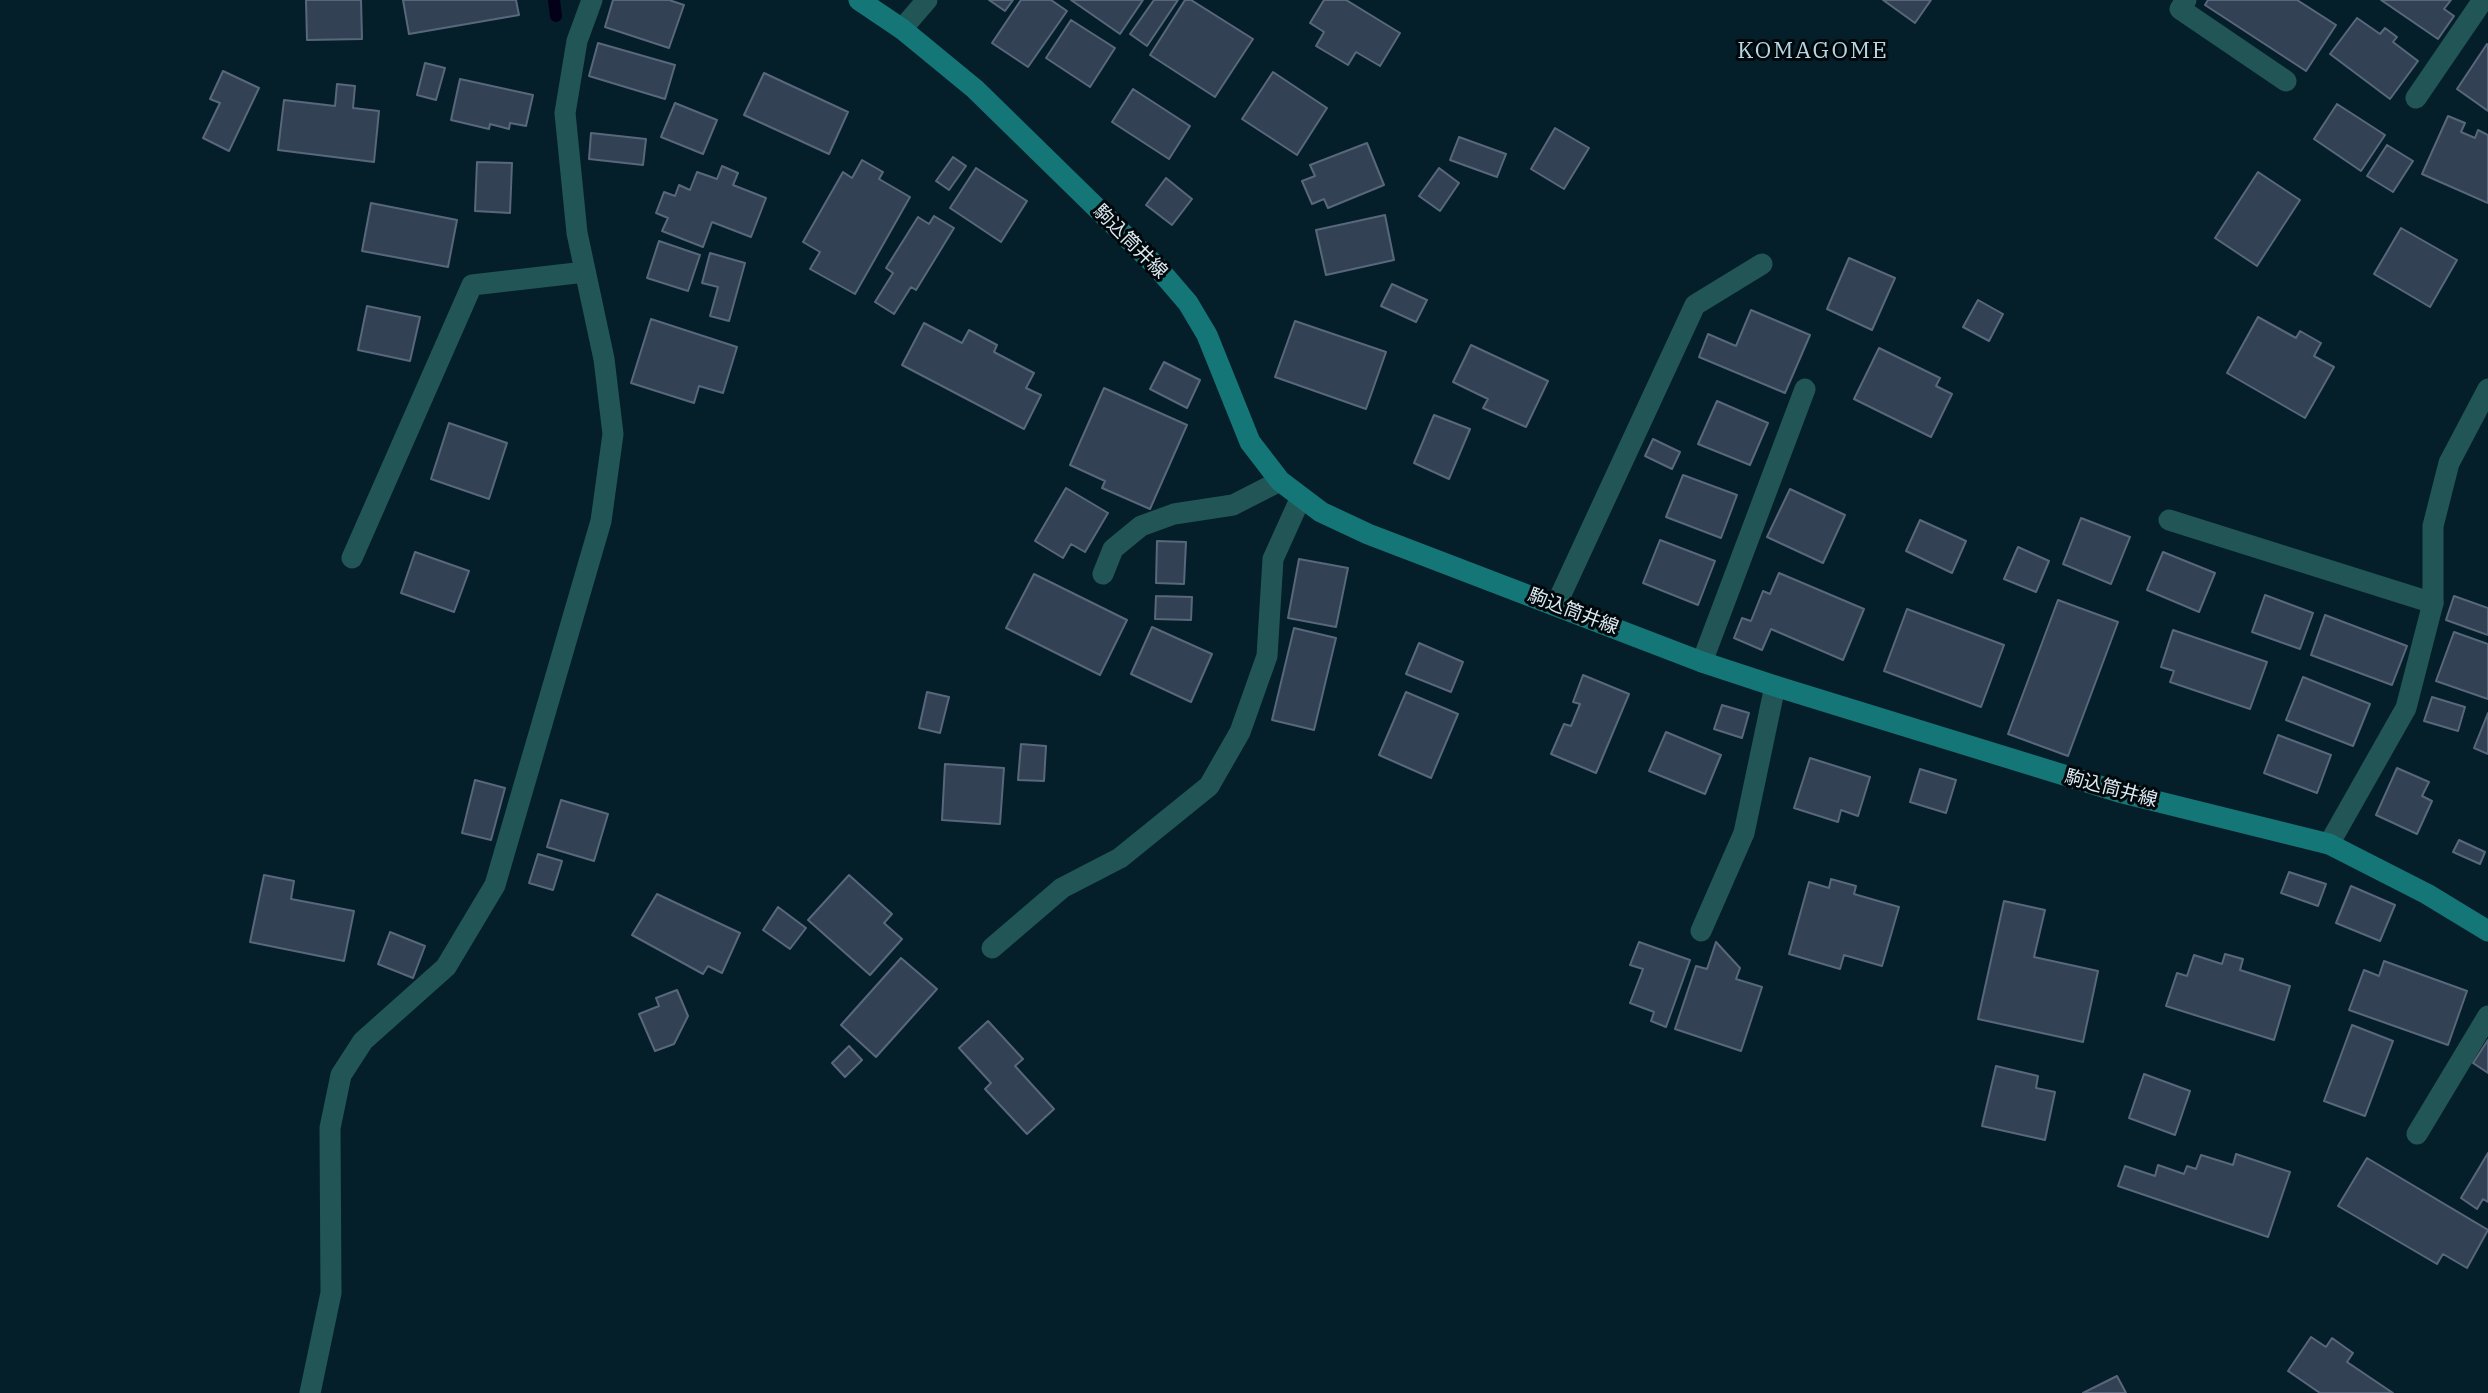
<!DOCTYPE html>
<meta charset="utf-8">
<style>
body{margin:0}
canvas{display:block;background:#041f29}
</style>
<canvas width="2488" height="1393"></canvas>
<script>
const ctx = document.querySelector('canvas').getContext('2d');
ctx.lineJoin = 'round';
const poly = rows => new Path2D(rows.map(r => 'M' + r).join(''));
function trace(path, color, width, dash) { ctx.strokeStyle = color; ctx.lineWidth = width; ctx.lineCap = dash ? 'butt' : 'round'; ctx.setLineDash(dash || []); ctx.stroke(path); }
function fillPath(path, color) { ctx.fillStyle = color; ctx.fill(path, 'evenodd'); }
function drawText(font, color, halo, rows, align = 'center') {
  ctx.font = font + ' "IBM Plex Serif","Noto Sans JP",serif'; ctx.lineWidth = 6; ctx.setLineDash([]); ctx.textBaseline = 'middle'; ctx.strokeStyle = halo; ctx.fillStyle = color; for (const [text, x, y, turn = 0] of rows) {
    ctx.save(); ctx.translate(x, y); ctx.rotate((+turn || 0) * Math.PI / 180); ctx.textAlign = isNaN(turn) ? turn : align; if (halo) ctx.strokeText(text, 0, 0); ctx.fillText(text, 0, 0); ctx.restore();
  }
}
trace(poly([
 [554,0,556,16]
]), '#050019', 12);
const building = poly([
 [306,0,361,0,362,39,307,40,306,0],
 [403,0,516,0,519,15,409,34,403,0],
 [613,0,669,0,684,5,669,48,605,27,613,0],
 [989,0,1013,0,1005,11,989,0],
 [1021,0,1051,0,1067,11,1028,67,992,43,1021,0],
 [1071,0,1143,0,1120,34,1071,0],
 [1154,0,1178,0,1147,46,1130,34,1154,0],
 [1185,0,1191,0,1253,39,1215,97,1150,55,1185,0],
 [1324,0,1346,0,1400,33,1380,66,1356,52,1348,65,1316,46,1324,32,1310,23,1324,0],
 [1883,0,1931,0,1915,23,1883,0],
 [2208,0,2297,0,2336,25,2306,71,2205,5,2208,0],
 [2381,0,2451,0,2444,9,2454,16,2438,39,2381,0],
 [2357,18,2380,34,2385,28,2397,37,2393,42,2418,61,2390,99,2330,54,2357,18],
 [1071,20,1115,48,1090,87,1046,58,1071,20],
 [598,43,675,65,665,99,589,76,598,43],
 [2487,44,2488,45,2488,111,2457,89,2487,44],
 [425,63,445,68,436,100,417,95,425,63],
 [223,71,259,88,229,151,203,138,220,103,210,99,223,71],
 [1273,72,1327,108,1297,155,1242,119,1273,72],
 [764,73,848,112,829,154,744,115,764,73],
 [460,79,533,95,526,126,510,123,509,129,490,124,489,129,451,120,460,79],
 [337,84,355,86,353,108,379,111,374,162,278,150,284,100,335,106,337,84],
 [1133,89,1190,126,1169,159,1112,122,1133,89],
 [675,103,717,120,703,154,661,137,675,103],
 [2337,104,2385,135,2361,171,2314,139,2337,104],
 [2448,116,2465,123,2461,132,2475,138,2478,130,2488,135,2488,203,2422,174,2448,116],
 [1555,128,1589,148,1564,189,1531,169,1555,128],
 [591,133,646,139,643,165,589,159,591,133],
 [1459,137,1506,154,1497,177,1450,160,1459,137],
 [1367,143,1384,185,1328,208,1324,199,1312,204,1302,181,1315,176,1310,165,1367,143],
 [2387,145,2413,161,2393,192,2367,176,2387,145],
 [953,157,966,166,949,190,936,181,953,157],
 [862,160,883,172,879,179,910,197,855,294,810,269,820,252,803,242,843,172,852,178,862,160],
 [477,162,512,163,510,213,475,211,477,162],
 [722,166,738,173,733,185,766,198,751,237,712,222,703,247,662,231,668,218,656,213,664,192,675,196,679,185,690,190,697,172,717,179,722,166],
 [976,168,1027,201,1001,242,950,208,976,168],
 [1439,168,1459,183,1440,211,1419,196,1439,168],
 [2258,172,2300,200,2257,266,2215,238,2258,172],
 [1166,178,1192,199,1172,225,1146,205,1166,178],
 [371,203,457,220,448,267,362,251,371,203],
 [1385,215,1394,260,1326,275,1316,230,1385,215],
 [934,216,954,228,916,290,911,287,894,314,875,302,893,273,886,268,918,217,929,224,934,216],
 [2401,228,2457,260,2430,307,2374,274,2401,228],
 [659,241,700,255,688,291,647,278,659,241],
 [710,253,745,263,729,321,710,316,718,287,702,283,710,253],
 [1849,258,1895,278,1872,330,1827,309,1849,258],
 [1392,284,1427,300,1416,322,1381,306,1392,284],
 [1978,300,2003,314,1989,341,1963,327,1978,300],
 [367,306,420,317,410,361,358,350,367,306],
 [1751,310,1810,335,1785,393,1699,357,1708,334,1736,346,1751,310],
 [2258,317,2296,338,2300,331,2321,343,2314,356,2334,367,2305,418,2227,373,2258,317],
 [651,319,737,347,723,393,699,386,694,403,631,383,651,319],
 [1295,321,1386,352,1366,409,1275,377,1295,321],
 [924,323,962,343,969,330,997,345,994,352,1034,373,1026,388,1041,395,1024,429,902,365,924,323],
 [1471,345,1548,381,1526,427,1483,408,1488,399,1453,382,1471,345],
 [1879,348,1940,378,1936,386,1952,394,1931,437,1854,399,1879,348],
 [1164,362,1200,380,1187,408,1150,389,1164,362],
 [1104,388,1187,425,1150,509,1102,488,1105,481,1070,465,1104,388],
 [1717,401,1768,423,1750,465,1698,444,1717,401],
 [1434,415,1470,429,1449,479,1414,463,1434,415],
 [449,423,507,443,489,499,431,479,449,423],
 [1653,439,1680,452,1672,469,1645,456,1653,439],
 [1683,475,1737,495,1721,538,1666,517,1683,475],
 [1066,488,1108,513,1085,552,1071,544,1063,558,1035,541,1066,488],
 [1790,489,1845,515,1823,563,1767,537,1790,489],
 [2081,518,2130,537,2111,584,2063,564,2081,518],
 [1920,520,1966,541,1952,573,1906,551,1920,520],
 [1660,540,1715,561,1698,605,1643,583,1660,540],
 [1157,541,1186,542,1184,584,1156,583,1157,541],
 [2018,547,2049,561,2036,592,2004,579,2018,547],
 [415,552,469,571,454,612,401,593,415,552],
 [2163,552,2215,573,2199,612,2147,590,2163,552],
 [1299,559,1348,568,1336,627,1288,618,1299,559],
 [1779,573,1864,609,1843,660,1771,629,1762,650,1734,638,1742,618,1751,621,1763,591,1770,594,1779,573],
 [1034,574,1127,620,1100,675,1006,628,1034,574],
 [2265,595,2313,613,2300,649,2252,632,2265,595],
 [1156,596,1192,597,1191,620,1155,619,1156,596],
 [2454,596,2488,608,2488,635,2446,620,2454,596],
 [2058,600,2118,622,2068,756,2008,734,2058,600],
 [1907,609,2004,645,1981,707,1884,671,1907,609],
 [2325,615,2407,646,2392,685,2311,655,2325,615],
 [1152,627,1212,654,1191,702,1131,674,1152,627],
 [1294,628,1336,638,1314,730,1272,720,1294,628],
 [2173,630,2267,662,2250,709,2170,682,2174,671,2161,667,2173,630],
 [2454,632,2488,644,2488,699,2436,681,2454,632],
 [1419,643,1463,662,1451,692,1406,674,1419,643],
 [1583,675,1629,694,1596,773,1551,754,1564,724,1571,726,1580,704,1573,702,1583,675],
 [2303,677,2370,704,2353,746,2286,720,2303,677],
 [927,692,949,697,940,733,919,728,927,692],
 [1406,692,1458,714,1431,778,1379,755,1406,692],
 [2432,697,2465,707,2458,731,2424,721,2432,697],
 [1722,705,1749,713,1742,738,1714,729,1722,705],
 [2488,713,2488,754,2474,748,2488,713],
 [1666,732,1721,755,1705,794,1649,771,1666,732],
 [2278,735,2331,755,2317,793,2264,773,2278,735],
 [1021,744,1046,746,1044,781,1018,780,1021,744],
 [1810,758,1870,777,1858,816,1841,810,1838,822,1794,808,1810,758],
 [945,764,1004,768,1000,824,942,820,945,764],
 [2397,768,2429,782,2422,796,2432,801,2417,834,2376,815,2397,768],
 [1920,769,1956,780,1946,813,1910,802,1920,769],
 [475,780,505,788,491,840,462,833,475,780],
 [561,800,608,814,594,861,547,847,561,800],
 [2459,840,2485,852,2480,864,2453,852,2459,840],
 [538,854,562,861,553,890,529,883,538,854],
 [2289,872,2326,884,2318,906,2281,893,2289,872],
 [264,875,294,881,291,899,354,911,344,961,250,942,264,875],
 [849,875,892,914,884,923,902,939,870,975,808,920,849,875],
 [1831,879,1856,886,1854,894,1899,907,1882,966,1844,955,1840,969,1789,954,1809,882,1829,888,1831,879],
 [2351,886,2395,905,2380,941,2336,923,2351,886],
 [657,894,740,933,722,973,708,966,703,974,632,935,657,894],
 [2004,901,2045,910,2034,957,2098,971,2083,1042,1978,1019,2004,901],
 [778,907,806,928,790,949,763,930,778,907],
 [390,932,425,946,413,978,378,964,390,932],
 [1639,942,1690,960,1666,1027,1651,1021,1654,1012,1630,1003,1643,969,1630,965,1639,942],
 [1716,942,1740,968,1736,979,1762,987,1741,1051,1675,1029,1696,966,1707,969,1716,942],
 [2225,954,2243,959,2240,970,2290,986,2274,1040,2166,1006,2177,973,2187,976,2194,955,2222,964,2225,954],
 [901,958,937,989,876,1057,841,1025,901,958],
 [2384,961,2467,991,2448,1045,2349,1010,2364,970,2379,976,2384,961],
 [677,990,688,1016,674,1044,655,1051,639,1014,659,1006,656,998,677,990],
 [988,1021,1023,1059,1015,1066,1054,1109,1027,1134,985,1089,991,1083,959,1048,988,1021],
 [2352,1025,2393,1041,2365,1116,2324,1101,2352,1025],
 [2488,1040,2488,1073,2473,1063,2488,1040],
 [849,1046,862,1060,845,1077,832,1063,849,1046],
 [1996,1066,2038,1076,2036,1088,2055,1092,2045,1140,1982,1126,1996,1066],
 [2144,1074,2190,1091,2175,1135,2129,1118,2144,1074],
 [2488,1153,2488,1202,2483,1199,2477,1209,2461,1198,2488,1153],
 [2236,1154,2290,1172,2268,1237,2118,1186,2125,1166,2155,1176,2158,1165,2184,1174,2187,1166,2196,1169,2201,1155,2233,1165,2236,1154],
 [2367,1158,2488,1230,2467,1268,2443,1254,2437,1264,2338,1206,2367,1158],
 [2311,1337,2326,1347,2332,1338,2353,1353,2347,1362,2393,1393,2320,1393,2288,1371,2311,1337],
 [2117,1376,2126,1393,2083,1393,2117,1376]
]);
fillPath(building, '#334155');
trace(building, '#58677c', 2);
trace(poly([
 [2186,0,2180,9,2286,81],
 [2416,98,2483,0],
 [2169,520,2433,603],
 [352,558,472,285,585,272],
 [1103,574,1113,549,1141,526,1174,514,1233,505,1280,481],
 [1702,662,1805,389],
 [1701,931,1744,833,1775,686],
 [992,948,1062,888,1120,858,1209,786,1240,732,1267,656,1273,559,1301,497],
 [2417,1134,2488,1016]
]), '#225656', 21);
trace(poly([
 [902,29,927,0],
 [1556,605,1695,305,1762,264],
 [2329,844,2406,708,2433,603,2433,526,2449,463,2488,389],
 [310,1393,331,1293,330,1128,341,1075,363,1041,446,967,495,885,601,521,613,434,604,359,577,233,565,113,577,41,592,0]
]), '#225656', 21);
trace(poly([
 [859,0,902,29,975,89,1157,267,1188,303,1207,335,1250,442,1280,481,1321,512,1368,534,1702,662,1775,686,2119,792,2329,844,2427,894,2488,931]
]), '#157677', 21);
drawText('19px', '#dbeaf1', '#01080c', [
 ["駒込筒井線",1130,242,45],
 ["駒込筒井線",1573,612,21],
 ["駒込筒井線",2111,789,15]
]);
ctx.letterSpacing = '2px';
drawText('23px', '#b8d7e5', '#01080c', [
 ["KOMAGOME",1813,51]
]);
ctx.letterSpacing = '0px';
</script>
